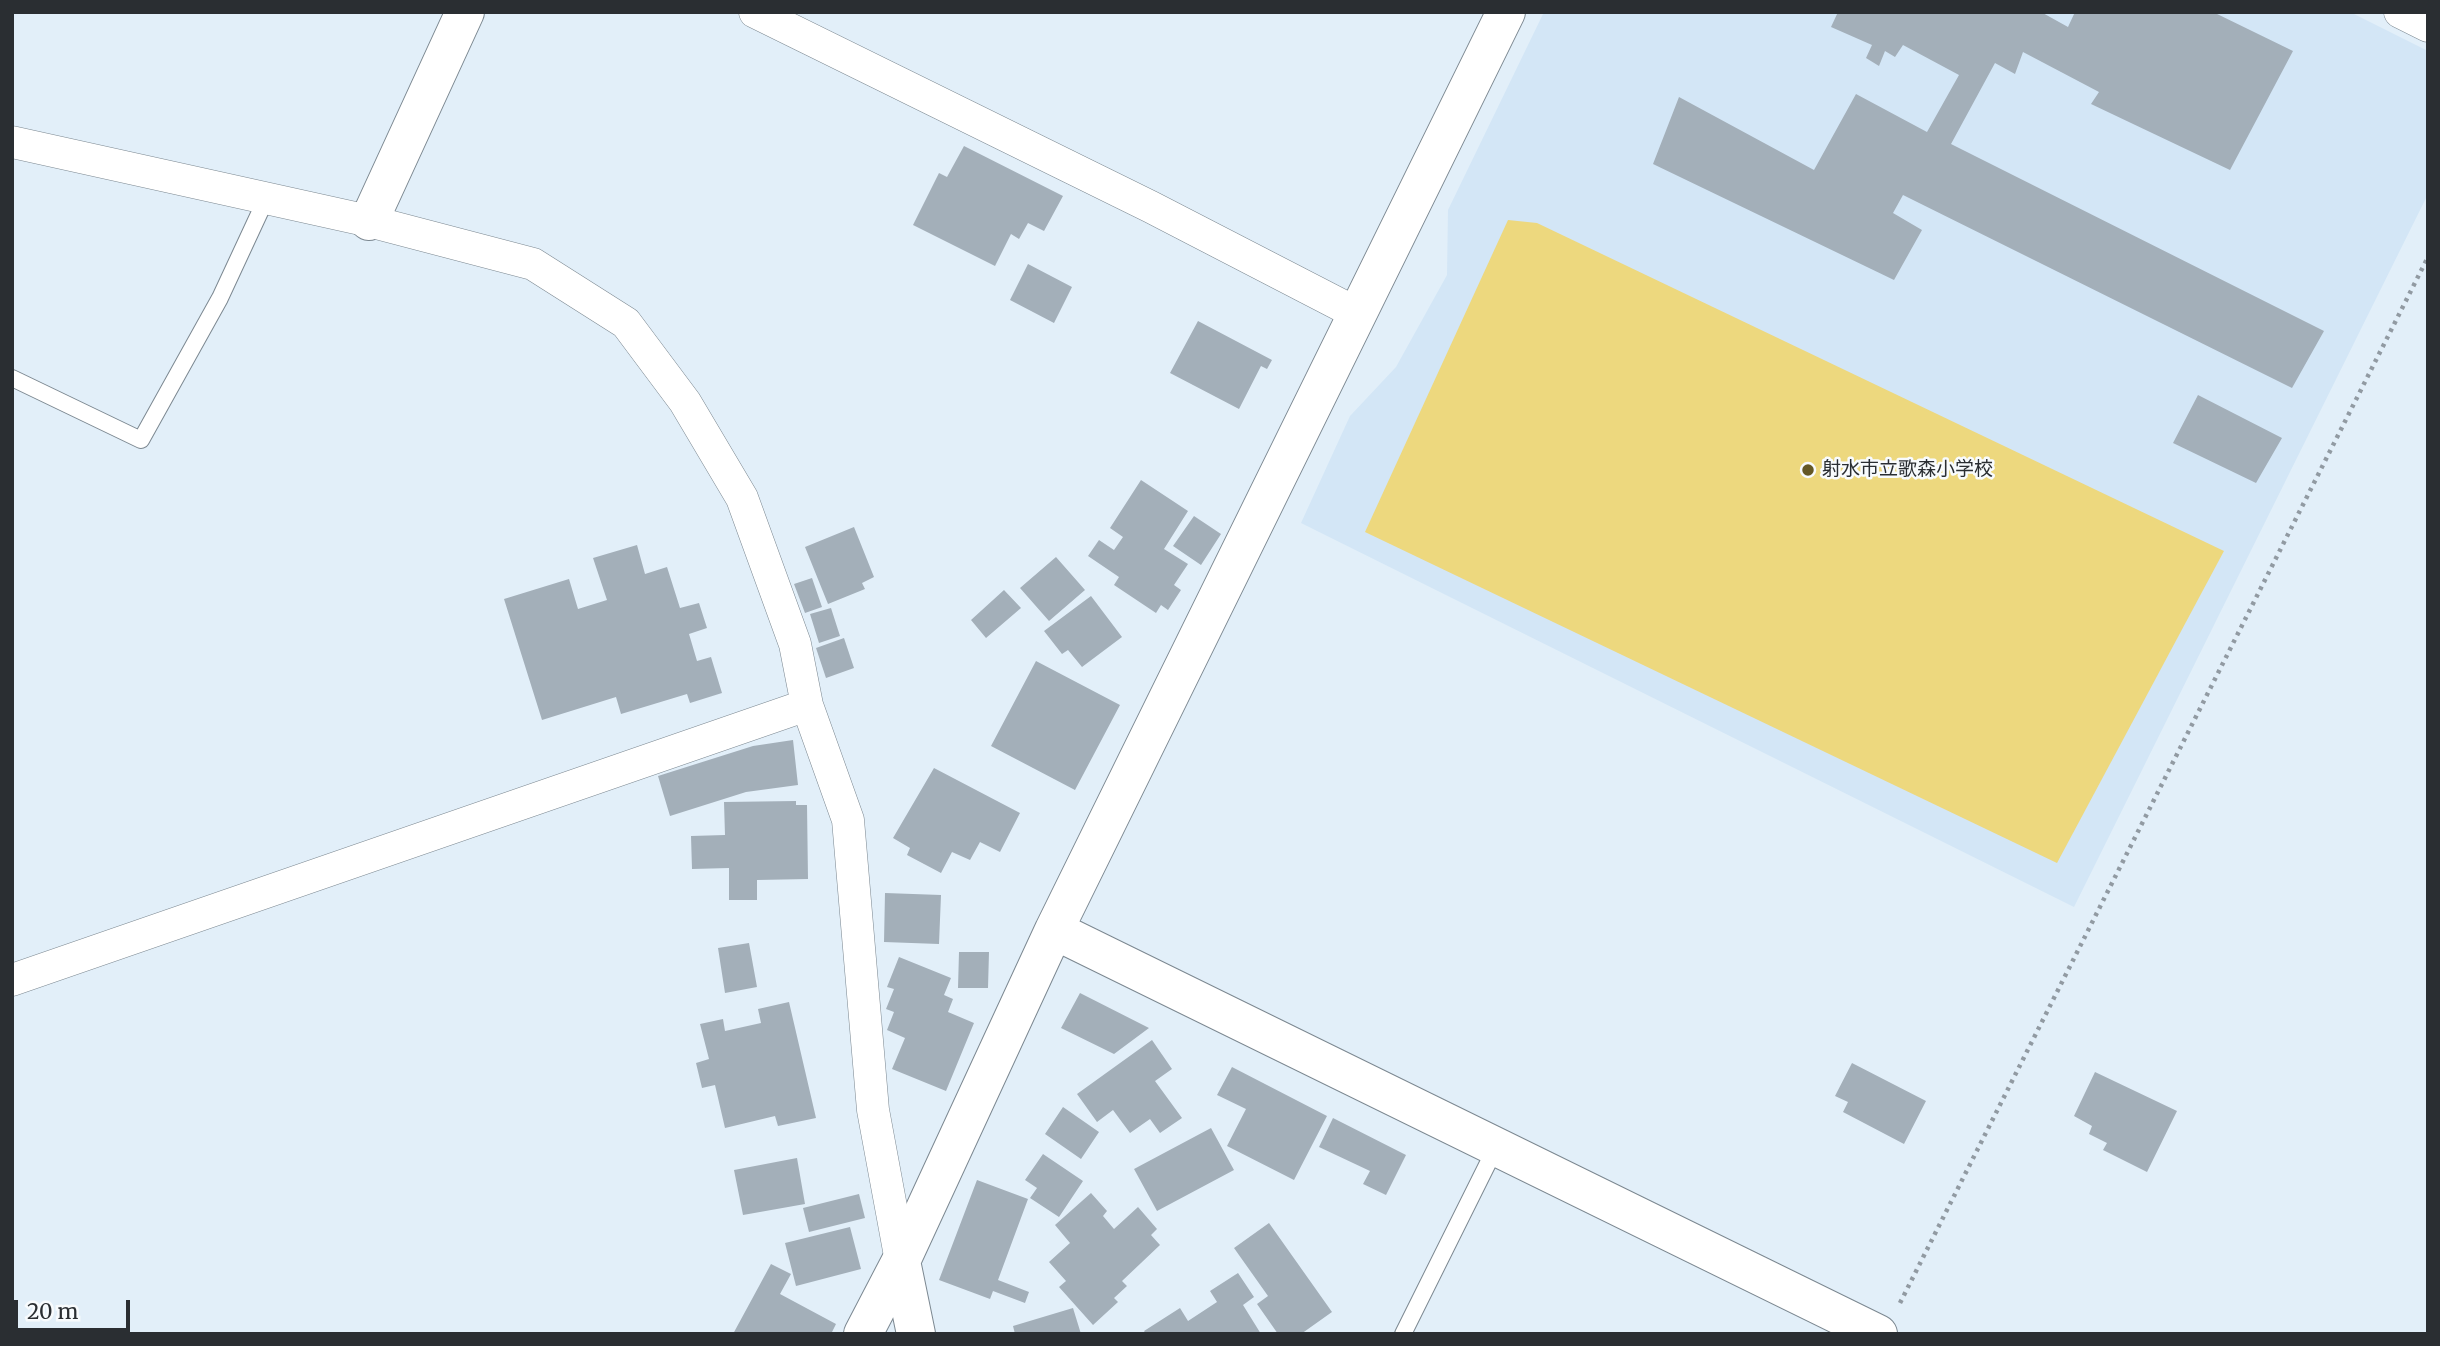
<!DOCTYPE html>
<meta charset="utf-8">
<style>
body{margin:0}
#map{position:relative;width:2440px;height:1346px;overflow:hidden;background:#e2eff9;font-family:Merriweather,serif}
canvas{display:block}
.frame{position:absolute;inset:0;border:14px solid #2a2e32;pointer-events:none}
.scale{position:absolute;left:14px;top:1300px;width:116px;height:32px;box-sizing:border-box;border:4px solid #2a2e32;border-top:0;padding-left:9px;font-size:21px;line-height:24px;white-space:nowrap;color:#2a2e32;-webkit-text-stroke:5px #f8fbfd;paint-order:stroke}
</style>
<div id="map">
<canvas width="2440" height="1346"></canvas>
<div class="frame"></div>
<div class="scale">20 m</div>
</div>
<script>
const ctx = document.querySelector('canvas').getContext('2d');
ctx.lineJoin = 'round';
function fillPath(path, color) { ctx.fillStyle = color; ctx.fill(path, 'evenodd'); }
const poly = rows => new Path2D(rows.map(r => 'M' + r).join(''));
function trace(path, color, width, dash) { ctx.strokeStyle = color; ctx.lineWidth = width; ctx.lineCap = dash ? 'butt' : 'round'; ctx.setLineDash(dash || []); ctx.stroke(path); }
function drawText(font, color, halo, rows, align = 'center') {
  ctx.font = font + ' Merriweather,"Noto Sans JP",serif'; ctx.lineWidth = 5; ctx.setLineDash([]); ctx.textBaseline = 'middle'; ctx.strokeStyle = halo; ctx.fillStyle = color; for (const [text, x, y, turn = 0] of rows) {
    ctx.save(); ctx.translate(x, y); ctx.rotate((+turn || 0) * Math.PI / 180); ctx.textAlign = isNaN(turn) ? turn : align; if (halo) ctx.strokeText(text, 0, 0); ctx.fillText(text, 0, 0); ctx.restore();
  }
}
fillPath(poly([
 [1544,12,2350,12,2428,51,2428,194,2074,907,1301,523,1350,416,1396,367,1447,275,1448,210]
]), '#d3e6f6');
fillPath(poly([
 [1508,220,1537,223,2224,551,2057,863,1365,532]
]), '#edd87e');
fillPath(poly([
 [1838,12,2041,12,2068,27,2075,12,2213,12,2293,51,2230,170,2091,104,2099,92,2023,52,2015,74,1995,63,1951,144,2324,331,2292,388,1903,195,1893,213,1922,230,1894,280,1653,164,1679,97,1814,170,1856,94,1927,132,1959,75,1903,45,1895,57,1885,51,1879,66,1866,58,1872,45,1831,27],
 [964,146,1063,196,1044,231,1028,223,1019,239,1011,234,995,266,913,225,939,173,947,177],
 [1028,264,1072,287,1054,323,1010,300],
 [1198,321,1272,360,1267,369,1261,366,1239,409,1170,373],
 [2198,395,2282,438,2256,483,2173,443],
 [1141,480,1188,511,1164,549,1188,564,1174,585,1181,590,1168,610,1161,605,1156,613,1114,585,1119,577,1088,556,1099,540,1114,550,1123,537,1110,528],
 [1194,516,1221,534,1201,565,1173,546],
 [854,527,874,577,862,583,865,589,828,604,805,547],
 [637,545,645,574,667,567,680,608,699,603,707,628,689,634,697,661,711,657,722,693,690,703,687,694,621,714,616,697,542,720,504,599,569,579,578,609,607,600,593,558],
 [1056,557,1085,590,1049,621,1020,588],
 [812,578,822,607,805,613,794,584],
 [1004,590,1021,608,986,638,971,620],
 [1091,596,1122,637,1082,667,1068,650,1062,654,1044,631],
 [831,608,840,636,819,643,810,614],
 [844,638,854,668,826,678,816,648],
 [1036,661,1120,705,1075,790,991,746],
 [793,740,798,785,746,792,670,816,658,776,753,746],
 [934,768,1020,813,1000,852,980,842,970,860,952,852,941,873,907,855,910,848,893,838],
 [796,801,796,805,807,805,808,879,757,880,757,900,729,900,729,868,692,869,691,836,725,835,724,802],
 [885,893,941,895,939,944,884,942],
 [749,943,757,987,725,993,718,948],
 [959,952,989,952,988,988,958,988],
 [899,957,951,978,944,995,953,999,948,1012,974,1023,946,1091,892,1069,905,1038,887,1030,894,1012,886,1009,894,989,887,987],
 [1080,993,1149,1028,1114,1054,1061,1028],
 [789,1002,816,1118,778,1126,775,1116,725,1128,715,1085,702,1088,696,1063,709,1059,700,1024,723,1019,725,1031,761,1023,758,1009],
 [1152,1040,1172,1069,1155,1081,1182,1118,1160,1133,1150,1119,1130,1133,1113,1110,1097,1122,1077,1094],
 [1852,1063,1926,1101,1904,1144,1843,1112,1848,1102,1835,1096],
 [1232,1067,1327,1116,1294,1180,1227,1146,1246,1109,1217,1095],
 [2095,1072,2177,1111,2147,1172,2103,1150,2107,1143,2089,1134,2092,1126,2074,1116],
 [1063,1107,1099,1132,1081,1159,1045,1134],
 [1333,1118,1406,1155,1386,1195,1363,1184,1370,1171,1319,1147],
 [1211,1128,1234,1170,1157,1211,1134,1169],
 [1043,1154,1083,1181,1059,1217,1030,1198,1037,1188,1025,1180],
 [797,1158,805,1204,743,1215,734,1170],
 [977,1180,1028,1199,998,1280,1029,1292,1025,1303,993,1291,990,1299,939,1280],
 [1091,1193,1107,1211,1103,1216,1114,1229,1138,1207,1157,1229,1151,1235,1160,1245,1122,1281,1127,1286,1114,1298,1118,1302,1093,1325,1059,1287,1066,1281,1049,1262,1070,1243,1055,1225],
 [859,1194,865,1218,809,1232,803,1208],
 [1269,1223,1332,1312,1301,1334,1278,1334,1257,1304,1268,1296,1234,1248],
 [850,1227,861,1269,796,1286,785,1243],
 [771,1264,791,1274,780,1294,836,1324,831,1334,733,1334],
 [1238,1273,1254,1297,1243,1305,1261,1334,1146,1334,1144,1331,1180,1308,1188,1321,1217,1302,1210,1291],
 [1073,1308,1081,1334,1015,1334,1013,1326]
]), '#a3afb9');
const service = poly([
 [12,378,141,440,220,298,266,199],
 [1403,1334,1496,1147]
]);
const minor = poly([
 [755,12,1151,207,1358,314],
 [2400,12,2428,26],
 [12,142,369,221,533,264,626,323,685,402,742,498,795,644,807,705,848,820,873,1110,901,1261],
 [12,980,807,705]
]);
const tertiary = poly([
 [369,221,465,12],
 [1054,930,1878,1334],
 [901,1261,916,1334],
 [863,1334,901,1261,1054,930,1506,12]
]);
trace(service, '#7c8891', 18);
trace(minor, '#7c8891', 33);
trace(tertiary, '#7c8891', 40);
trace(poly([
 [1900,1303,2428,257]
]), '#919aa2', 4.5, [3.5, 5]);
trace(service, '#fff', 16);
trace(minor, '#fff', 32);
trace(tertiary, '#fff', 38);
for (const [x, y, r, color] of [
 [1808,470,7,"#645825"]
]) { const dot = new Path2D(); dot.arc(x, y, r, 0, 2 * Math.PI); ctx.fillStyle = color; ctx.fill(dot); trace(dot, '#f8fbfd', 2.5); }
drawText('19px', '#2a2e32', '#f8fbfd', [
 ["射水市立歌森小学校",1822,470]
], 'left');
</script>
